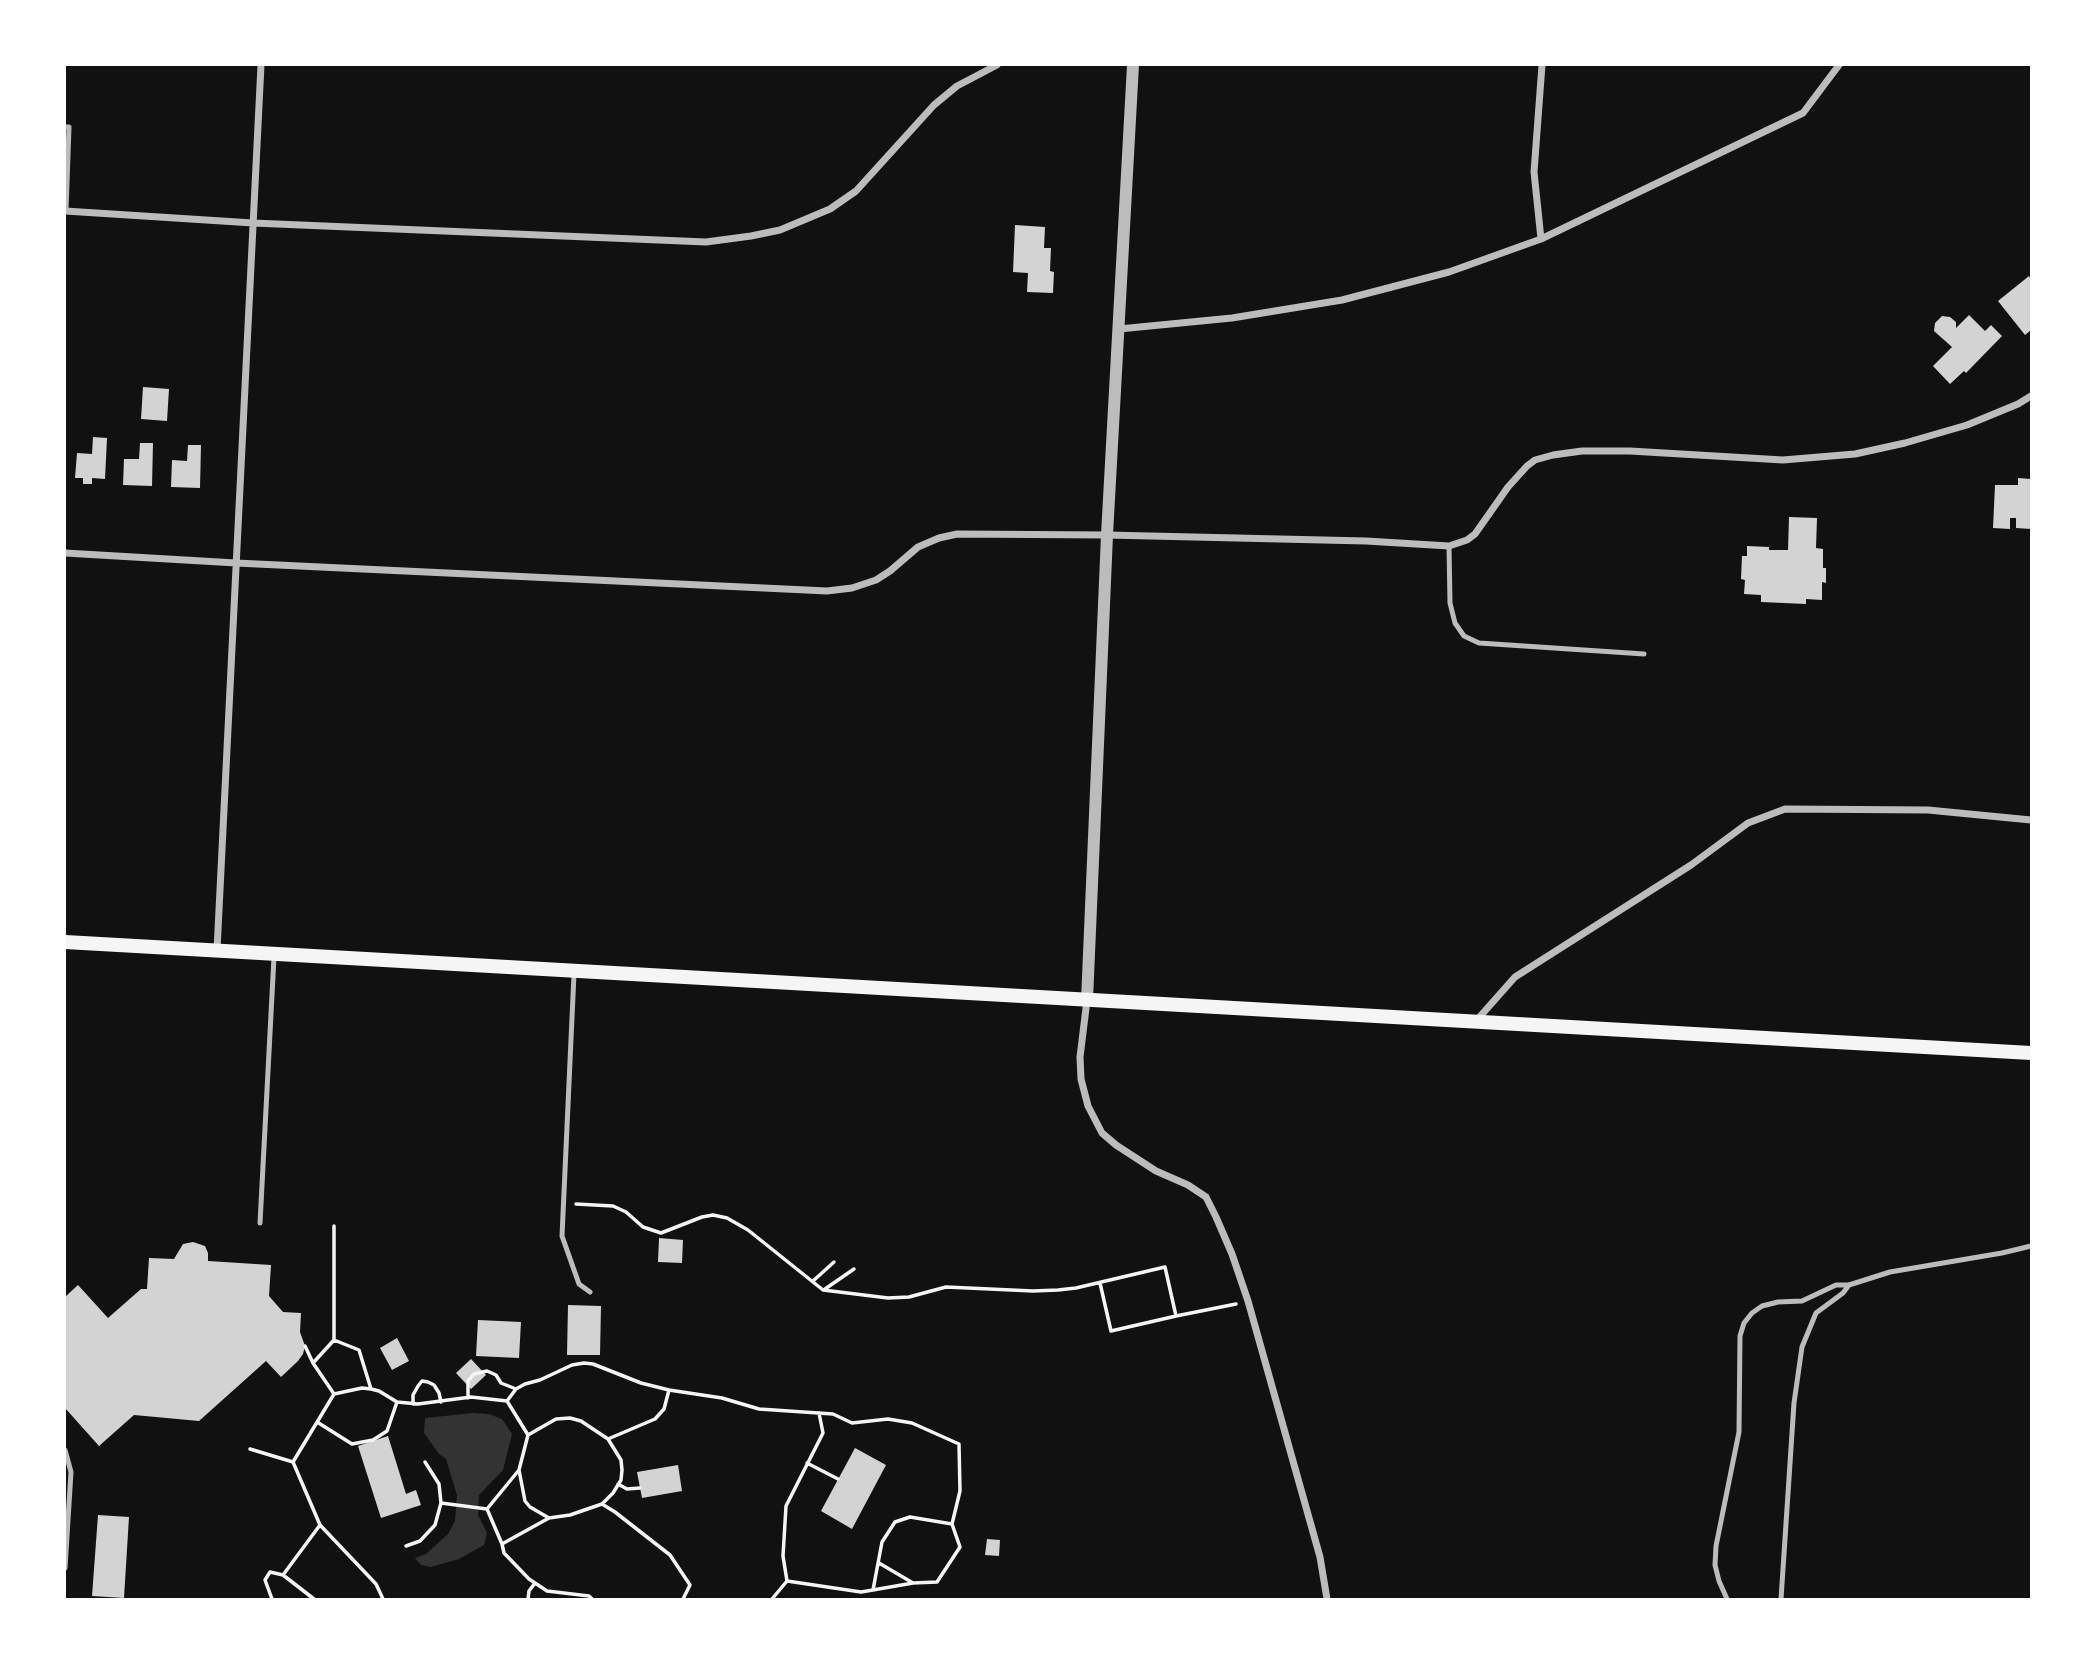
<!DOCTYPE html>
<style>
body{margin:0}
#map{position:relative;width:2096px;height:1664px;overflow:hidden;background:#111;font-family:Jost,sans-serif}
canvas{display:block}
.frame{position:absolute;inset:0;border:66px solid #fff;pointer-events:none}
</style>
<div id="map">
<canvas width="2096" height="1664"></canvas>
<div class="frame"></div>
</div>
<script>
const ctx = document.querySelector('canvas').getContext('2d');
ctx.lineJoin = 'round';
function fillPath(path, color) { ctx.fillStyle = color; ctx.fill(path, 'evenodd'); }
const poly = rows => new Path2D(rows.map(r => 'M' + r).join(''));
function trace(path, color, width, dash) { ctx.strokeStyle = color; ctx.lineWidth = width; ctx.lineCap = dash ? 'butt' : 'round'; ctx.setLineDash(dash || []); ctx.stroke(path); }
fillPath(poly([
 [473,1413,489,1414,502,1419,512,1434,503,1470,479,1495,478,1515,487,1533,484,1545,459,1559,431,1567,421,1565,415,1558,426,1554,448,1534,455,1521,457,1495,446,1459,439,1454,424,1433,425,1418]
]), '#333');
fillPath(poly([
 [1015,225,1045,227,1044,248,1051,248,1050,271,1054,272,1053,293,1027,292,1028,273,1013,272],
 [2029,276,2031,280,2031,330,2025,335,1998,301],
 [1969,315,1985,331,1991,325,2002,336,1966,373,1964,371,1950,384,1933,366,1952,347,1934,331,1935,323,1942,316,1950,317,1956,322,1956,328],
 [143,387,169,389,167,421,141,419],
 [93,437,107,438,105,479,92,478,92,484,83,484,83,478,75,478,77,453,92,454],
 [140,443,153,443,152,486,123,485,124,459,139,459],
 [188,445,201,445,200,488,171,487,172,460,187,461],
 [2018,478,2031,479,2031,529,2016,528,2016,518,2010,518,2010,529,1993,528,1995,485,2018,485],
 [1789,517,1817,518,1816,548,1823,549,1823,568,1826,568,1826,583,1822,582,1822,600,1806,599,1806,604,1761,602,1761,595,1744,594,1745,580,1741,579,1742,556,1747,556,1747,546,1769,547,1769,550,1788,550],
 [659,1238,683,1240,682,1263,658,1262],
 [193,1242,205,1246,208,1253,208,1261,271,1265,269,1296,283,1312,301,1313,300,1332,305,1346,303,1354,298,1361,281,1377,266,1361,199,1421,134,1415,99,1446,65,1408,65,1297,78,1285,108,1318,141,1289,147,1289,149,1258,174,1259,183,1244],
 [568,1305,601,1306,600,1355,567,1355],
 [478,1320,521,1322,519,1358,476,1356],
 [397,1338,409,1361,392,1370,380,1348],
 [471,1359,486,1375,471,1389,456,1373],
 [388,1436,406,1494,416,1490,421,1505,381,1518,358,1446],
 [855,1448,886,1465,852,1529,821,1511],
 [678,1465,682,1491,642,1498,637,1472],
 [98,1515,129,1517,124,1598,92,1596],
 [987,1539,1000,1540,999,1556,985,1555]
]), '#d3d3d3');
trace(poly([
 [576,1204,613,1206,626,1212,643,1227,661,1233,702,1217,713,1215,727,1218,748,1230,823,1290,888,1298,909,1297,946,1287,1033,1291,1058,1290,1076,1288,1165,1267,1176,1316,1236,1304],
 [813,1281,834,1262],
 [1100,1283,1111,1331,1176,1316],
 [825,1289,854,1269],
 [334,1340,359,1350,371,1389],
 [305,1346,313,1363,334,1394,293,1462,320,1525,376,1584,383,1599],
 [313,1363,334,1340,334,1226],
 [334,1394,362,1388,371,1389,379,1391,397,1402,418,1404,471,1397,507,1401,528,1435,519,1470,487,1509],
 [468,1398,468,1381,474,1374,487,1371,496,1375,501,1383,516,1389],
 [507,1401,516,1389,525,1384,540,1380,572,1365,584,1363,593,1364,641,1383,669,1390],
 [413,1404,413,1395,418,1386,422,1381,428,1382,434,1385,439,1393,441,1402],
 [819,1413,823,1433,786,1506,783,1556,787,1581,861,1592,873,1590],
 [317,1422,352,1444,373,1440,387,1431,397,1402],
 [528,1435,556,1419,570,1418,581,1421,608,1439,621,1460,622,1470,621,1480,613,1493,602,1504],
 [608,1439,655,1419,664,1409,669,1390,722,1398,759,1409,833,1414,852,1423,888,1419,912,1423,959,1444,960,1491,952,1524,960,1547,937,1582,913,1583,873,1590,882,1542,895,1522,910,1517,952,1524],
 [250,1449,293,1462],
 [807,1463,838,1479],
 [519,1470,525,1501,530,1507,549,1518],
 [618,1484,627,1489,640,1488],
 [441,1503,487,1509],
 [487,1509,502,1544,504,1553,529,1579,547,1591,589,1596,592,1599],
 [502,1544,549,1518,570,1515,602,1504,615,1512,670,1555,690,1585,683,1599],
 [406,1546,420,1541,435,1525,441,1503,439,1484,425,1462],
 [879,1563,913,1583],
 [283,1575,314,1599],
 [272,1599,265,1580,270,1572,283,1575,320,1525],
 [528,1599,529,1591,535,1583],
 [772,1599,787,1581]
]), '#f5f5f5', 3.5);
trace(poly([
 [65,127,69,127,66,211],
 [1449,546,1450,603,1455,623,1464,636,1479,643,1644,654],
 [574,974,562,1236,579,1284,590,1292],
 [260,1223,274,957],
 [65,1450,71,1472,65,1568],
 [1727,1599,1719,1581,1715,1565,1716,1546,1739,1432,1740,1336,1744,1323,1752,1313,1762,1306,1778,1302,1802,1301,1836,1285,1849,1285,1890,1272,2002,1253,2031,1246],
 [1781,1599,1794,1403,1802,1347,1816,1313,1843,1293,1849,1285]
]), '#bcbcbc', 5);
trace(poly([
 [65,211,253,223,706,242,751,236,780,230,830,209,856,191,934,105,957,86,997,65],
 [1541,239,1534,172,1542,65],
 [1119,329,1232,318,1342,300,1449,272,1541,239,1803,113,1839,65],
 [65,553,236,563,827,591,852,588,876,580,890,571,918,547,939,538,957,534,1107,535,1366,541,1449,546,1467,540,1475,534,1508,487,1527,466,1535,460,1553,455,1582,451,1630,451,1783,460,1855,454,1905,443,1967,425,2018,404,2031,396],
 [217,950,261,65],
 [1087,1000,1080,1057,1081,1079,1088,1106,1102,1133,1116,1145,1156,1171,1188,1185,1206,1197,1216,1217,1232,1254,1248,1301,1320,1557,1327,1599],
 [1476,1021,1515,977,1691,865,1748,823,1785,809,1928,810,2031,820]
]), '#bcbcbc', 7);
trace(poly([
 [1087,1000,1107,535,1133,65]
]), '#bcbcbc', 12);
trace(poly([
 [65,942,2031,1053]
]), '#f5f5f5', 14);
</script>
